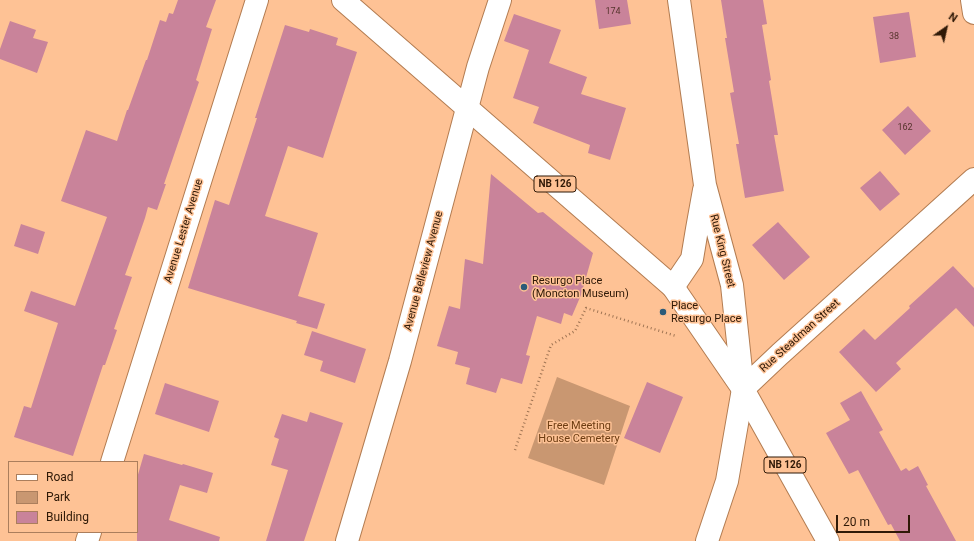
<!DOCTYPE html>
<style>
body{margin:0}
#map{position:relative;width:974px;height:541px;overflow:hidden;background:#fec295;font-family:Roboto,sans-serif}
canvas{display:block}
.legend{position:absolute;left:8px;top:461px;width:130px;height:72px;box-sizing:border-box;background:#fec295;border:1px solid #ab7e5c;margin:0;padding:5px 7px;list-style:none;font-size:12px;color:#2f1907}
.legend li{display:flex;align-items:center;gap:8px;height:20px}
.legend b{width:20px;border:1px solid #ab7e5c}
.north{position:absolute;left:926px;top:8px;width:40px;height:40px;-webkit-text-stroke:3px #fec295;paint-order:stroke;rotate:34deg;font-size:11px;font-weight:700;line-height:16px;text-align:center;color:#2f1907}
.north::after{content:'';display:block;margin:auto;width:14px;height:18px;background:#2f1907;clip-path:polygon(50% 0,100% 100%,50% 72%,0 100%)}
.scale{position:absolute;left:836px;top:515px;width:74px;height:18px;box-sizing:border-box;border:2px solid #2f1907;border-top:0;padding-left:5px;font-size:12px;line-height:14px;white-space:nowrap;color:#2f1907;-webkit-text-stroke:3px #fec295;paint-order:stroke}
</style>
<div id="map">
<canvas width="974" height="541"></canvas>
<ul class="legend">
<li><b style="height:5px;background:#fff"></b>Road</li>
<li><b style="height:11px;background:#c99771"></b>Park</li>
<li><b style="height:11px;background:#c9839a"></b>Building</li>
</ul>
<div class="north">N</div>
<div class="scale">20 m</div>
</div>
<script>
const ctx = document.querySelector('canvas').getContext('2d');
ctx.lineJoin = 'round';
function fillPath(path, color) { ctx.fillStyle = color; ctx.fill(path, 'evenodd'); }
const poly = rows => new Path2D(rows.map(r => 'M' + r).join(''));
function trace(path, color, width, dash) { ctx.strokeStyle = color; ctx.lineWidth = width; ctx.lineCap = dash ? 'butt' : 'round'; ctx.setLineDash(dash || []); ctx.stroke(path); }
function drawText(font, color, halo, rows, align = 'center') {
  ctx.font = font + ' Roboto,sans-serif'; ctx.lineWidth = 3; ctx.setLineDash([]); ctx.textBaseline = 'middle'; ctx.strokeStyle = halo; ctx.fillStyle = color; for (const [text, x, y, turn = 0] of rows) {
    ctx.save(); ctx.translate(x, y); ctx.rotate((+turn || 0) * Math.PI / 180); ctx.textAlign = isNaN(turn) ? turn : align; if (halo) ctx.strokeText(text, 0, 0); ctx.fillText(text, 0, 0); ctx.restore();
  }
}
fillPath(poly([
 [557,377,630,406,604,485,528,458]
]), '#c99771');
fillPath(poly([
 [178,0,216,0,206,27,212,29,196,80,199,82,164,184,166,184,157,210,148,207,145,218,129,264,125,275,132,277,114,329,117,330,105,365,103,365,73,456,14,437,24,406,31,408,58,323,24,311,31,291,75,306,107,217,61,201,86,130,117,141,127,110,128,110,146,60,147,60,160,20,166,22,169,13,173,14],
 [595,0,627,0,631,24,599,29],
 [721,0,763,0,767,24,762,25,771,80,769,81,778,135,774,135,784,191,745,198,736,144,739,144,730,93,734,92,725,38,727,38],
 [909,12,916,57,880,63,873,17],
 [514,14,561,30,549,63,587,77,581,94,626,108,610,160,588,153,590,145,533,123,539,107,513,98,529,50,504,41],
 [10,21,36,30,33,38,48,42,37,73,0,59,0,49],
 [285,25,309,32,310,29,338,38,336,45,357,52,323,158,288,146,265,216,318,233,298,296,325,304,317,329,296,323,297,321,188,288,215,200,229,205,257,118,255,118],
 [908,106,931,131,905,155,882,130],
 [880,171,900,194,880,211,860,188],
 [491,174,538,213,543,212,593,253,581,295,572,316,564,313,561,324,537,316,526,355,530,356,522,384,501,378,496,393,466,384,470,368,455,364,458,352,437,346,449,306,460,309,465,259,483,264],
 [778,222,810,257,784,280,752,245],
 [21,224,45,232,38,254,14,246],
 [953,266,974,288,974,327,956,308,896,363,901,369,876,392,839,352,864,329,875,340,910,308,909,306],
 [312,331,366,349,355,383,320,371,323,361,304,355],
 [647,382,683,397,660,453,624,438],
 [165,383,219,401,209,432,155,414],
 [861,391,883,430,879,432,901,471,906,468,909,471,918,466,928,485,926,486,956,541,900,541,891,524,888,525,858,470,849,474,826,433,850,420,840,403],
 [310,412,343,423,304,541,266,541,288,470,271,465,279,439,274,437,282,414,307,422],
 [144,454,182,465,183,464,213,473,207,493,180,485,169,520,220,537,219,541,137,541,137,478]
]), '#c9839a');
const street = poly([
 [679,0,705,185,732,285,743,389,727,481,707,541],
 [972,0,974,13],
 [673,287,692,259,697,229,704,190],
 [743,389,780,354,974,179],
 [112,462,257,0],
 [87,541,90,532],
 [347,541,400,361,478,67,500,0]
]);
const primary = poly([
 [343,0,673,287,743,389,828,541]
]);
trace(street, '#b37c51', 24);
trace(primary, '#b37c51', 24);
trace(poly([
 [515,450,551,345,575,331,586,308,676,336]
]), '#a07554', 2.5, [1, 3]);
trace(street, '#fff', 22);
trace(primary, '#fff', 22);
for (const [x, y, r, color] of [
 [524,287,4,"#2b5b79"],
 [663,312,4,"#2b5b79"]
]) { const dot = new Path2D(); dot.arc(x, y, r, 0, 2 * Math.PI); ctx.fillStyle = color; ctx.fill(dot); trace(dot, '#fec295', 1.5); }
drawText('9px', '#56342c', null, [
 ["174",613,12],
 ["38",894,37],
 ["162",905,128]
]);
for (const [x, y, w] of [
 [555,184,42],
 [785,465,42]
]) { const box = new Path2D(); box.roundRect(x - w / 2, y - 8, w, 16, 3); ctx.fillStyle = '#fec295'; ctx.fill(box); trace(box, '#2f1907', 1); }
drawText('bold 10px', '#2f1907', null, [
 ["NB 126",555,184],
 ["NB 126",785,465]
]);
drawText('11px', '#2f1907', '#fec295', [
 ["Avenue Lester Avenue",184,231,-73],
 ["Rue King Street",722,251,76],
 ["Avenue Belleview Avenue",424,271,-75],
 ["Rue Steadman Street",800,336,-42]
]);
drawText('11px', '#2f1907', '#fec295', [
 ["Resurgo Place",532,281],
 ["(Moncton Museum)",532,294],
 ["Place",671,306],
 ["Resurgo Place",671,319]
], 'left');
drawText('11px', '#6d3d12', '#fec295', [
 ["Free Meeting",579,426],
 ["House Cemetery",579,439]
]);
</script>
